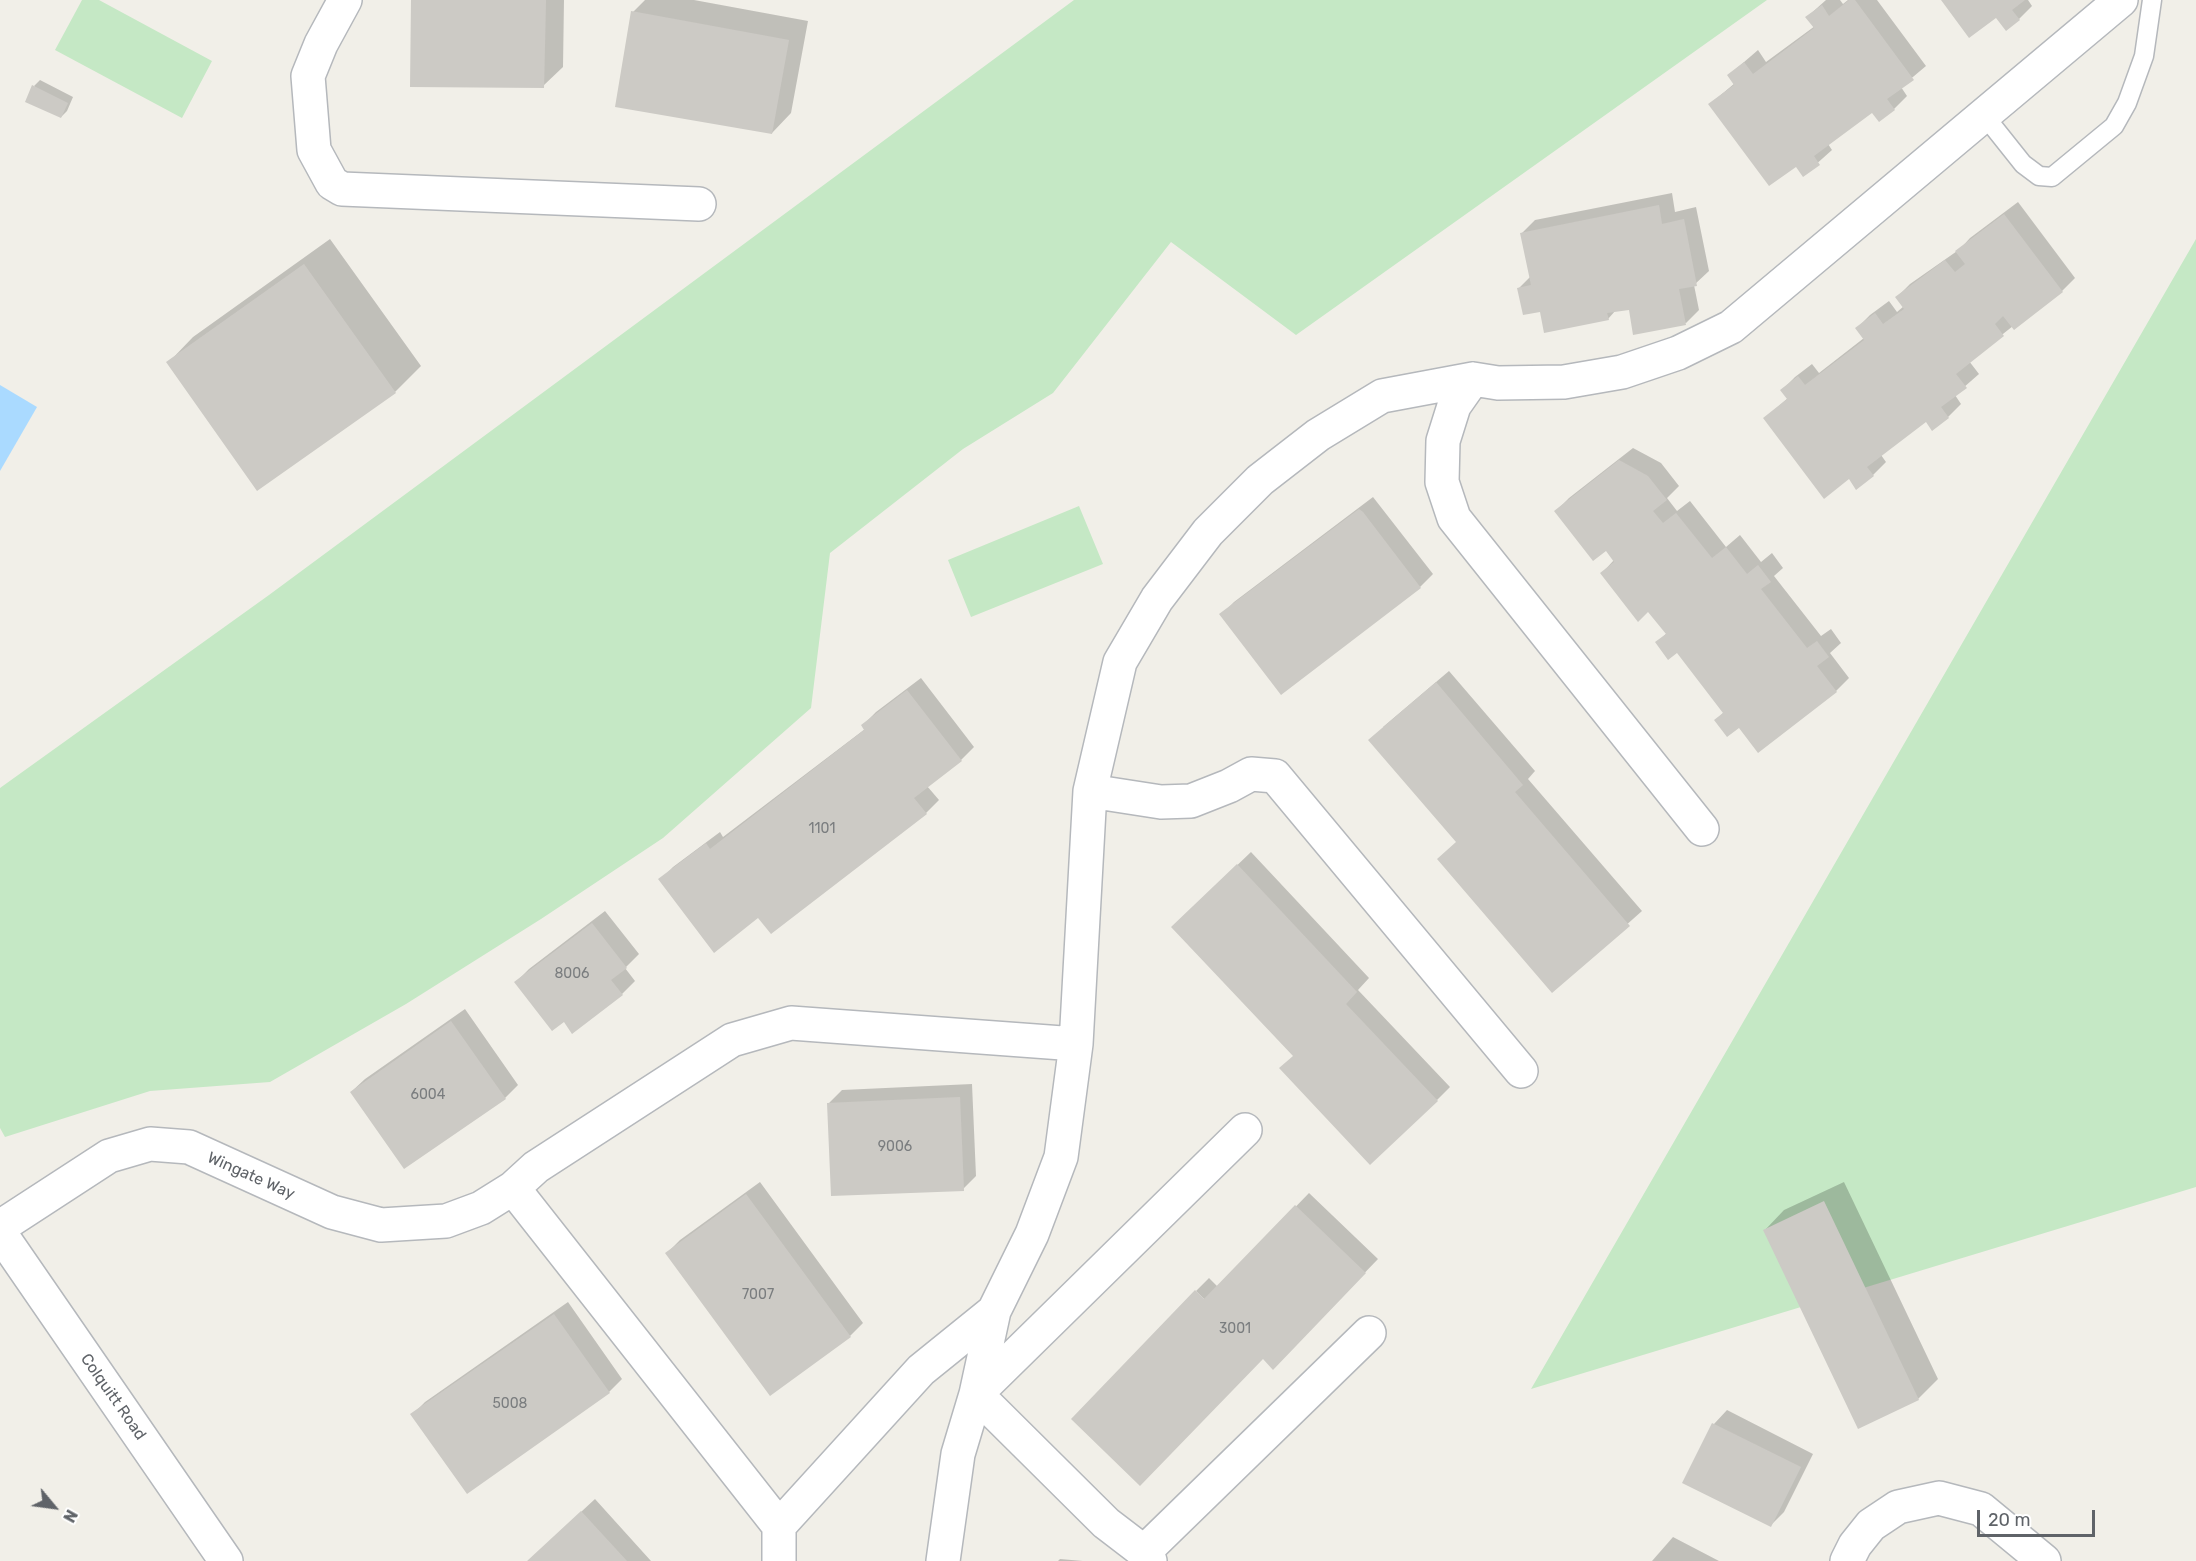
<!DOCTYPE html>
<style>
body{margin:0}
#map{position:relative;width:2196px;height:1561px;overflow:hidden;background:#f1efe8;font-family:Rubik,sans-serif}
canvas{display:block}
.north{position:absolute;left:24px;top:1477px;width:60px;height:60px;-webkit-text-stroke:4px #fff;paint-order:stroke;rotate:119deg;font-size:16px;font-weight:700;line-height:24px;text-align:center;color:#5f6368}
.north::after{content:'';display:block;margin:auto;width:21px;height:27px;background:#5f6368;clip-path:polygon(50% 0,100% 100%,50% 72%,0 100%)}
.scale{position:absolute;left:1977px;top:1510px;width:118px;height:27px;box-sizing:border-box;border:3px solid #5f6368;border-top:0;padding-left:8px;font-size:18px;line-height:21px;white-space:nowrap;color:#5f6368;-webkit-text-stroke:4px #fff;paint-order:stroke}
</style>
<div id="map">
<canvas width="2196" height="1561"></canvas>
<div class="north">N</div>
<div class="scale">20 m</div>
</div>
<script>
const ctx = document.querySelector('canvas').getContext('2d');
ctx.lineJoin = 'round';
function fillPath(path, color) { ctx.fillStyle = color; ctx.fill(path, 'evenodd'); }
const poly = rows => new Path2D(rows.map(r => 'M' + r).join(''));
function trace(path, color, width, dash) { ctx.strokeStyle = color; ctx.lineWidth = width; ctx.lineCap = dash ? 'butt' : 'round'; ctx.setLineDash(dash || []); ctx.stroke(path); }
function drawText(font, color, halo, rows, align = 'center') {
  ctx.font = font + ' Rubik,sans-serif'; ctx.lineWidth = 4.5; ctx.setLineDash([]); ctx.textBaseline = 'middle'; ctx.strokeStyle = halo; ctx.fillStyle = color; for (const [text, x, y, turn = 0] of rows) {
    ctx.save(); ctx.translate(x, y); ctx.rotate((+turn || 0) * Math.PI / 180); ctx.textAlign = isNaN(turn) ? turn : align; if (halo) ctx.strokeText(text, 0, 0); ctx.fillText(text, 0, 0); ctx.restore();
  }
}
fillPath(poly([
 [82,0,99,0,212,61,182,118,55,50],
 [1074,0,1767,0,1296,335,1171,242,1053,393,963,449,830,553,811,708,663,838,541,919,406,1004,270,1082,150,1091,5,1137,0,1128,0,788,269,595],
 [2196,239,2196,1187,1531,1389,2041,507],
 [1079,506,1103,564,971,617,948,560]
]), '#c5e8c5');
fillPath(poly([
 [0,385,37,407,0,471]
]), '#aadaff');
fillPath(poly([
 [412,0,564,0,563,67,543,86],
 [645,0,694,0,808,21,791,113,772,133,633,12],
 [1826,0,1840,0,1843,4,1848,0,1877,0,1926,66,1901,87,1907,96,1894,109,1879,120,1872,111,1828,144,1832,150,1804,175,1796,165,1710,104,1735,83,1729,75,1758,50,1766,62,1815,26,1807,17],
 [1943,0,2028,0,2032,6,2019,19,1997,16],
 [40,80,73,97,67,111,61,117,34,86],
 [1672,193,1675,212,1696,207,1709,271,1694,285,1699,310,1686,323,1630,308,1616,310,1608,319,1541,310,1519,288,1531,276,1522,233,1535,220],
 [2018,202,2075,278,2062,291,2014,328,2013,326,1969,361,1979,374,1955,395,1961,404,1948,417,1933,429,1926,420,1881,455,1886,462,1873,475,1849,477,1765,418,1788,398,1782,390,1795,377,1812,364,1819,373,1864,338,1857,328,1870,315,1889,301,1897,312,1904,306,1897,297,1910,284,1960,249,1970,238],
 [330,239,421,366,395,392,258,489,168,363,193,337],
 [1633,448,1661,463,1679,486,1667,498,1677,511,1690,501,1726,547,1740,535,1761,562,1772,553,1783,568,1774,576,1821,636,1831,629,1841,643,1830,653,1849,678,1836,691,1740,726,1716,720,1724,712,1677,651,1657,642,1667,633,1649,610,1602,573,1614,560,1606,549,1556,511,1569,498],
 [1373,497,1433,574,1420,587,1221,615,1234,602],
 [1449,671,1535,771,1528,779,1642,911,1552,991,1383,727],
 [921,678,974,747,961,760,927,786,939,800,926,813,759,915,660,880,673,867,720,832,723,837,865,729,863,725,876,712],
 [1251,852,1369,978,1358,990,1450,1087,1437,1100,1294,1056,1186,914],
 [605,911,639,954,625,968,635,981,622,994,564,1020,516,982,529,969],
 [465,1009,518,1085,505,1098,351,1092,365,1079],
 [972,1084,976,1176,963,1189,829,1103,842,1090],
 [760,1182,863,1323,850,1336,667,1253,680,1240],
 [1844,1182,1938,1379,1918,1399,1765,1230,1784,1210],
 [1309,1193,1378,1259,1273,1368,1196,1291,1209,1278,1218,1287],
 [568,1302,622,1379,609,1392,412,1415,425,1402],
 [1727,1410,1813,1454,1784,1512,1771,1525,1684,1482,1714,1424],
 [595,1499,651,1561,528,1561],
 [1673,1537,1719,1561,1652,1561],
 [1060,1559,1083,1561,1058,1561]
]), '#0003');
fillPath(poly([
 [411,0,546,0,544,88,410,87],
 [1849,0,1855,0,1914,80,1887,99,1895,110,1879,122,1872,113,1814,156,1820,165,1803,177,1796,167,1769,186,1708,104,1734,85,1727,75,1744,62,1753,74,1814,28,1805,17,1822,5,1829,16],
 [1941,0,2025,0,2012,10,2020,20,2006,31,1996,18,1969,38],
 [631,11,789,40,772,134,615,107],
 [32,85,68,103,61,118,25,102],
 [1659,205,1662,224,1684,219,1697,286,1679,289,1686,325,1633,335,1629,310,1607,313,1609,320,1544,333,1540,312,1523,315,1517,288,1531,285,1520,233],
 [2004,214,2063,292,2014,330,2003,316,1995,324,2004,336,1956,374,1967,388,1941,407,1949,418,1932,431,1926,422,1867,467,1874,476,1856,490,1849,479,1824,499,1763,418,1787,399,1780,390,1798,376,1805,385,1864,340,1855,328,1875,313,1883,324,1904,309,1895,297,1945,260,1955,272,1965,264,1955,251],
 [304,264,396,393,257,491,166,362],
 [1619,460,1648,476,1667,500,1653,511,1663,523,1676,513,1712,558,1726,547,1747,574,1758,565,1771,582,1761,589,1807,648,1817,641,1829,657,1817,666,1837,692,1758,753,1739,728,1727,737,1714,720,1723,713,1677,653,1668,660,1655,642,1666,634,1648,612,1638,622,1600,573,1614,562,1606,551,1593,561,1554,511],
 [1359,509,1363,512,1421,588,1281,695,1219,614],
 [1436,682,1523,785,1515,792,1630,926,1552,993,1437,859,1456,842,1368,740],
 [907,690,962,761,914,798,927,814,771,934,758,918,714,953,658,879,706,843,710,849,864,730,861,725],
 [1237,864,1357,992,1346,1004,1438,1101,1370,1165,1279,1068,1293,1056,1171,927],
 [592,923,627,968,611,980,623,995,572,1034,564,1022,552,1031,514,982],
 [451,1021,506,1099,404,1169,350,1092],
 [960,1097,964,1191,831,1196,827,1103],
 [746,1194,851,1337,770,1396,665,1253],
 [1824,1201,1919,1400,1858,1429,1763,1230],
 [1295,1205,1366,1273,1273,1370,1263,1359,1140,1486,1071,1419,1195,1290,1204,1299],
 [554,1314,610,1393,467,1494,410,1414],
 [1712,1423,1801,1467,1771,1527,1682,1483],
 [581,1511,627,1561,527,1561]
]), '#cccac5');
const service = poly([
 [1984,115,2023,164,2039,176,2052,177,2114,126,2127,103,2144,56,2152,0]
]);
const minor = poly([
 [345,0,321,44,308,76,314,150,332,183,342,189,699,204],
 [1473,379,1454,406,1443,441,1442,482,1454,518,1702,829],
 [1090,791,1161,802,1191,801,1229,786,1251,774,1275,776,1521,1071],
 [513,1188,779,1526,779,1561],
 [0,1227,109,1156,150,1144,189,1147,332,1212,381,1225,446,1221,481,1208,513,1188,536,1167,732,1040,791,1023,1076,1044],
 [976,1394,1245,1130],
 [976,1394,1106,1523,1144,1552,1150,1561],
 [779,1526,921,1370,994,1311,1032,1234,1061,1157,1076,1044,1090,791,1120,662,1157,599,1208,532,1260,480,1318,435,1382,396,1473,379,1498,383,1564,382,1622,372,1678,353,1731,327,2121,0],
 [1144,1552,1369,1333],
 [943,1561,958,1454,976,1394,994,1311],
 [1847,1561,1855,1545,1871,1525,1898,1507,1939,1498,1981,1509,2044,1561]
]);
const tertiary = poly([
 [0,1233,226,1561]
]);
trace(service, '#b5b8bc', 21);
trace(minor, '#b5b8bc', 36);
trace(tertiary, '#b5b8bc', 36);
trace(service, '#fff', 18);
trace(minor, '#fff', 33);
trace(tertiary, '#fff', 33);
drawText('14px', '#7a7d7f', null, [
 ["1101",822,829],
 ["8006",572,974],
 ["6004",428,1095],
 ["9006",895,1147],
 ["7007",758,1295],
 ["3001",1235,1329],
 ["5008",510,1404]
]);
drawText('16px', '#5f6368', '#fff', [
 ["Wingate Way",251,1176,24],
 ["Colquitt Road",113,1397,55]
]);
</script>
